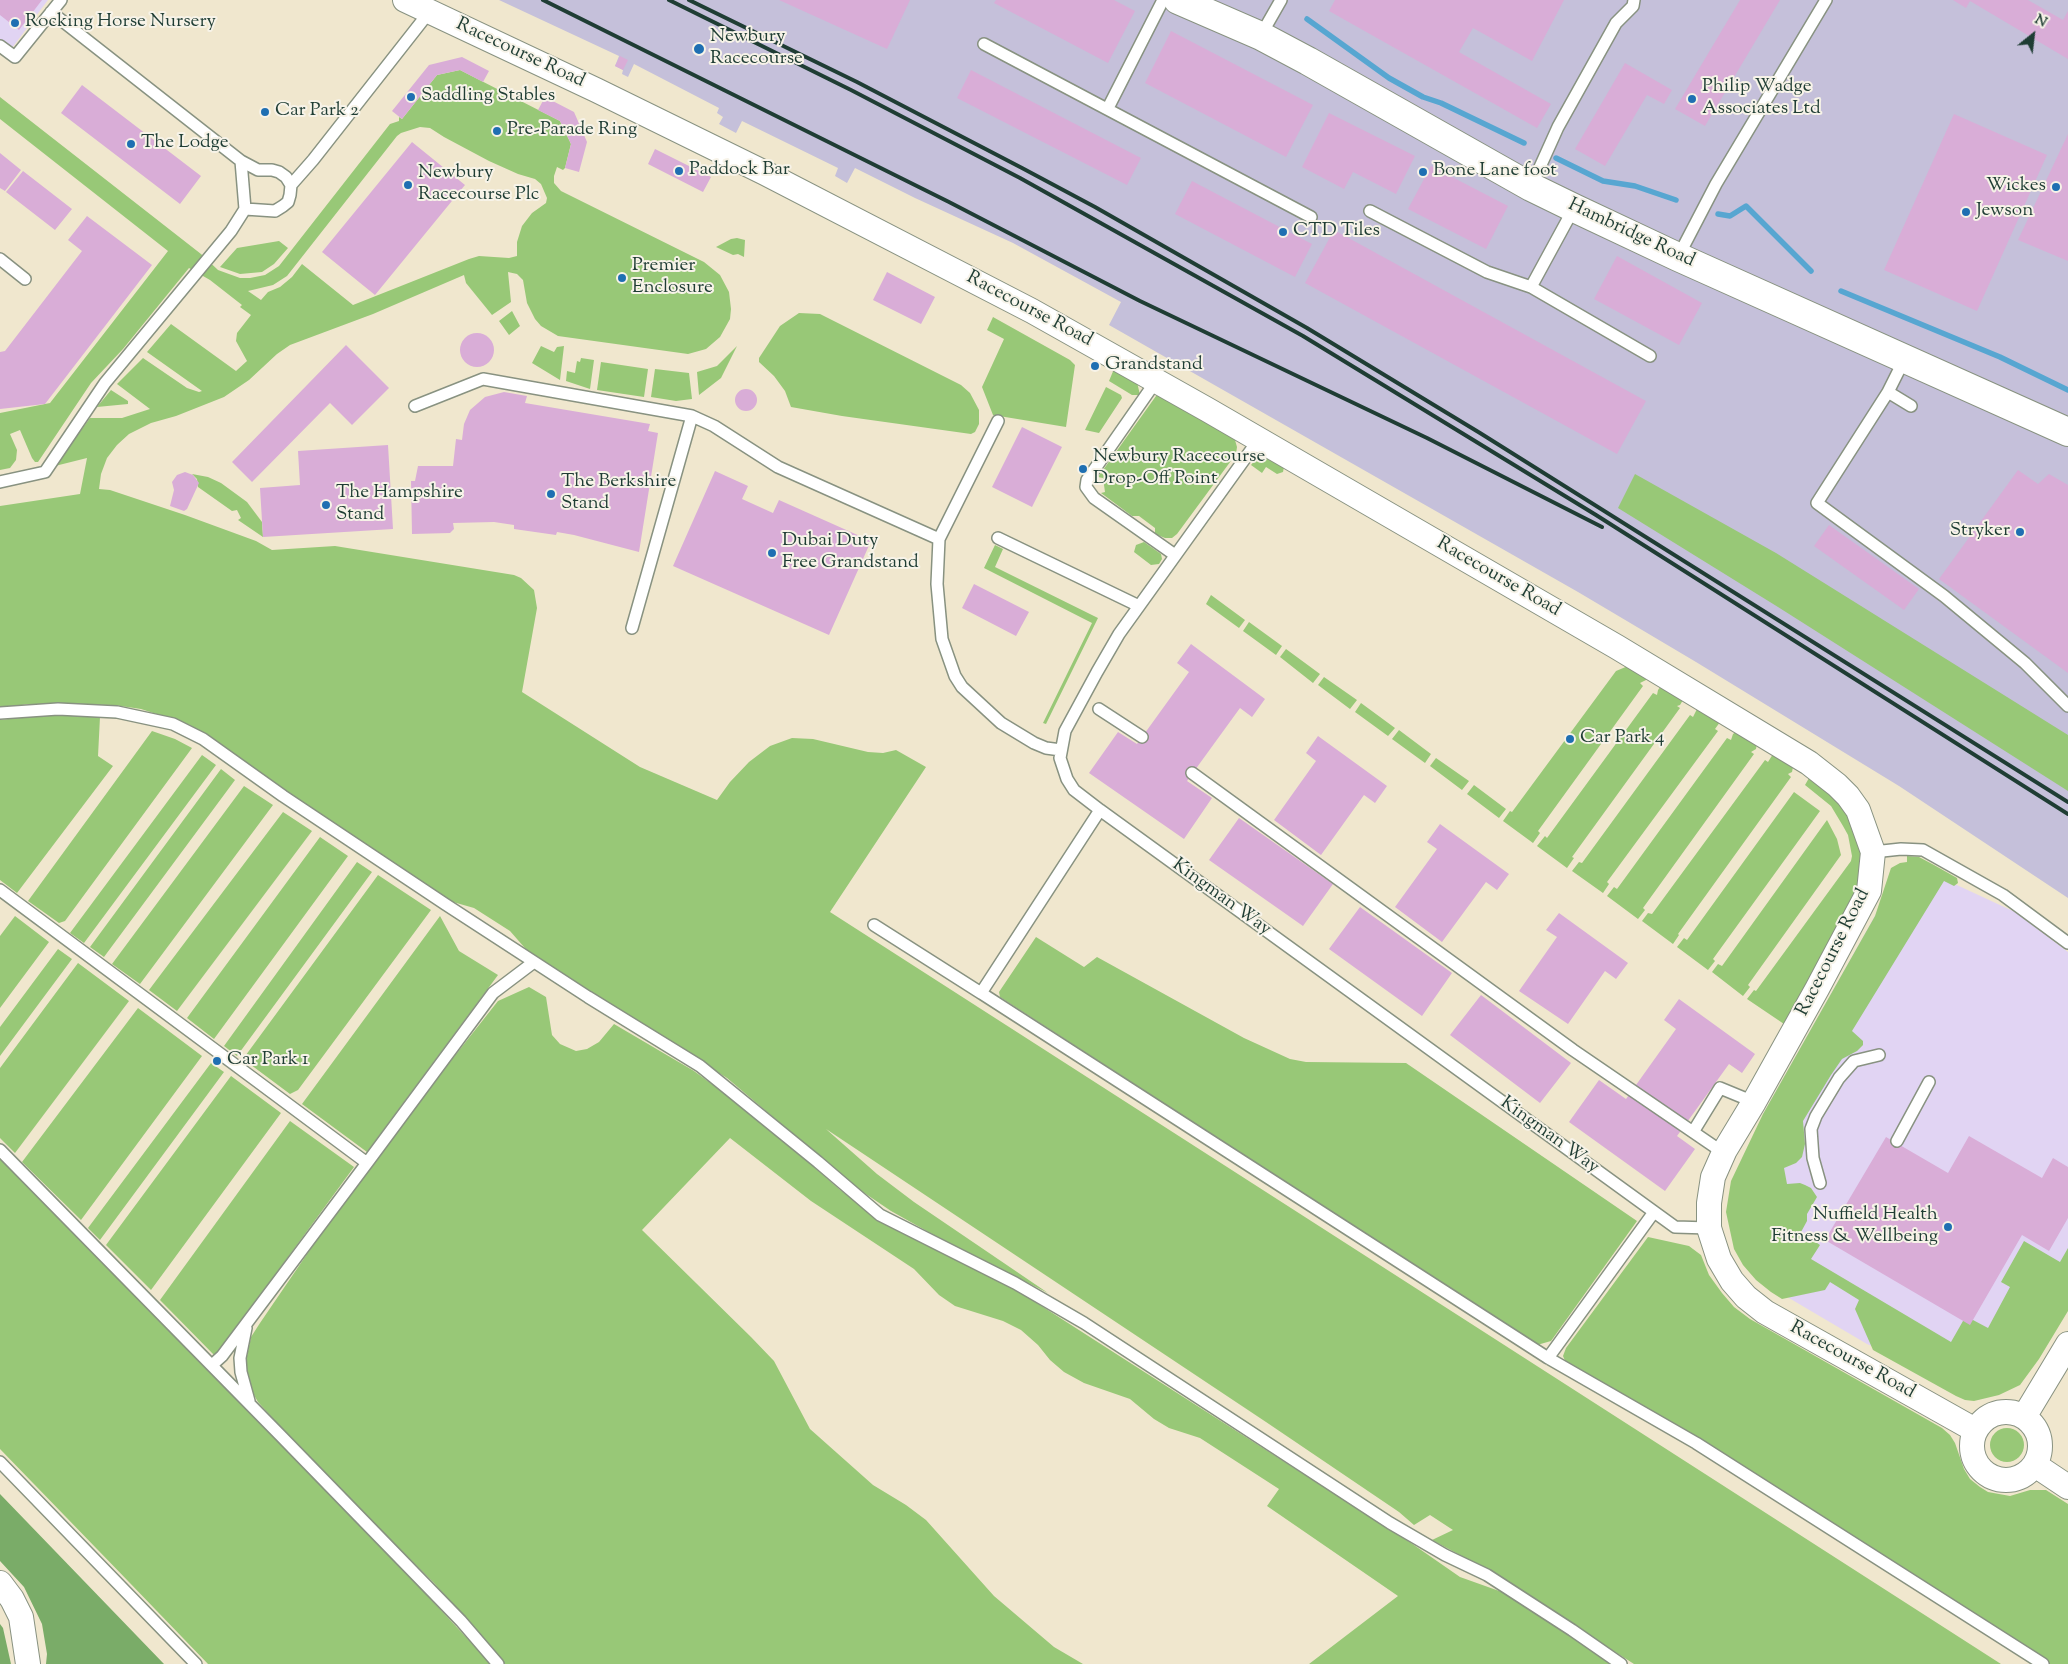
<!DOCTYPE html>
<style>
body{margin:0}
#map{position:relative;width:2068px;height:1664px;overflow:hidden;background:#f0e7ce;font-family:"Sorts Mill Goudy",serif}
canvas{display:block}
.north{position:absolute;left:2008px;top:10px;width:50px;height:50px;-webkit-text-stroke:4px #f7f3e8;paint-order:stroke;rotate:29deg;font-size:14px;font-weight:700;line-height:20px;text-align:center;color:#1f3d34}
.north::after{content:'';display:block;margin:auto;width:18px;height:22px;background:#1f3d34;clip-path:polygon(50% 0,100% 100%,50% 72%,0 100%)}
</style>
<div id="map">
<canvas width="2068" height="1664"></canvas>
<div class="north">N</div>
</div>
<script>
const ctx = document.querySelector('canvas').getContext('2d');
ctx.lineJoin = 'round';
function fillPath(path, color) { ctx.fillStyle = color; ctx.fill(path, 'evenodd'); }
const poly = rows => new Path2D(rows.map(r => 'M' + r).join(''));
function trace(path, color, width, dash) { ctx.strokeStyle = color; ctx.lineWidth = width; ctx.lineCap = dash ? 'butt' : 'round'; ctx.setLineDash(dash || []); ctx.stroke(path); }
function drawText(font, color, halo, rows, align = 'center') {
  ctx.font = font + ' "Sorts Mill Goudy",serif'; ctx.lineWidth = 4; ctx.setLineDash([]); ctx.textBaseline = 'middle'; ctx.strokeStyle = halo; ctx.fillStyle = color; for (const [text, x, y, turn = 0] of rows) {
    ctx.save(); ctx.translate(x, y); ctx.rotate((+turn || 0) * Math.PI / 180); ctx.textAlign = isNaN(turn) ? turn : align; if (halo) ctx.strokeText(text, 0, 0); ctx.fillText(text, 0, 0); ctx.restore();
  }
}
fillPath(poly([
 [0,0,48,0,9,52,0,45],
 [1918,867,2015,912,2068,952,2068,1287,1967,1388,1867,1344,1755,1278,1763,1114,1889,891]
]), '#e1d4f3');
fillPath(poly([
 [499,0,2068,0,2068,898,1899,786,1696,662,1578,592,1109,325,1121,302,1013,243,915,198,855,168,847,183,835,176,838,168,742,121,736,133,719,124,723,117,717,113,719,108,634,64,628,77,622,74,623,70,615,66,619,56]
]), '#c5c0da');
fillPath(poly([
 [460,70,560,121,571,144,565,168,563,170,557,167,554,176,554,183,561,191,704,262,720,275,729,292,731,309,730,319,720,337,706,349,688,354,558,336,541,326,535,319,527,303,523,280,517,274,508,272,511,302,492,315,466,283,464,275,373,314,290,345,277,354,249,380,224,397,176,416,151,423,129,434,117,445,107,458,101,474,99,489,110,490,185,515,256,541,272,550,335,546,514,575,521,578,534,590,537,608,522,692,640,767,717,800,730,782,749,762,770,746,792,738,813,739,868,752,883,753,896,750,926,767,830,912,2001,1664,1634,1664,1488,1570,1432,1540,1453,1530,1430,1515,1414,1525,1399,1512,1266,1422,826,1129,877,1174,914,1202,1048,1293,941,1239,891,1211,857,1188,727,1078,531,955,510,931,474,908,446,900,323,818,190,725,141,709,114,705,29,704,0,708,0,506,80,494,87,458,55,466,90,418,122,418,150,409,117,384,143,358,187,388,199,392,202,391,147,352,171,324,236,371,247,361,236,341,237,333,251,315,240,307,242,305,210,280,189,268,123,349,91,383,38,462,35,462,32,458,20,430,10,434,17,450,16,460,10,468,0,470,0,413,50,403,168,251,0,119,0,97,201,254,218,270,240,278,250,278,265,275,279,266,390,124,399,121,399,117,402,119,437,75],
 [420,127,430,128,444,137,489,161,518,174,535,179,541,184,547,198,546,203,532,213,522,226,517,242,517,256,509,258,479,256,469,259,353,305,302,264,292,277,280,287,268,292,261,300,248,291,273,285,287,276,397,136,401,133],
 [737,238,745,240,744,257,738,254,733,255,716,247,731,239],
 [279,241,288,248,274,264,262,272,240,274,220,267,237,248],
 [512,311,520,326,509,335,499,321],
 [799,313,820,314,961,385,970,393,979,410,979,424,975,432,971,434,842,416,791,407,785,391,774,376,759,362,759,358,780,326],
 [993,317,1070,360,1075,365,1066,427,993,415,982,387,1004,339,987,330],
 [541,346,554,352,557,347,564,346,560,380,532,363],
 [737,346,721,378,699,395,697,372,717,366],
 [581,358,594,360,590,389,566,381,567,371,575,373,577,361,580,362],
 [601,362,648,369,644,397,597,390],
 [655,369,689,373,692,399,676,401,651,397],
 [1114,369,1137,382,1140,395,1132,395,1109,381],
 [1106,387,1121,395,1122,398,1099,433,1085,430],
 [111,390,128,401,128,404,97,407],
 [1161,395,1230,435,1235,440,1237,447,1236,454,1177,534,1172,538,1165,538,1155,534,1155,528,1139,516,1132,516,1101,493,1105,492,1103,478,1098,477,1156,396],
 [1264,456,1284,467,1283,472,1277,474,1266,467,1262,473,1251,465,1256,459],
 [192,474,208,477,221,483,247,502,262,522,263,537,238,520,241,518,237,510,232,511,198,487,197,479],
 [1635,474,1776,553,2068,735,2068,791,1778,607,1618,508],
 [1144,542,1161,554,1162,559,1159,564,1151,565,1134,552,1136,545],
 [995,545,1003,549,995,567,1098,618,1046,724,1043,723,1092,623,984,568],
 [1211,595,1245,620,1239,628,1206,604],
 [1249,622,1282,646,1276,655,1243,631],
 [1286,649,1320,674,1313,683,1280,657],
 [1628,666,1646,677,1646,680,1640,683,1643,686,1538,831,1540,833,1533,843,1503,821,1510,811,1512,812,1616,671],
 [1324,677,1357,700,1350,709,1318,685],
 [1661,686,1683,700,1680,705,1677,706,1680,708,1572,857,1574,858,1567,868,1537,846,1545,836,1547,838,1653,693,1657,695,1658,690],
 [1361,703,1395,728,1388,736,1355,712],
 [1697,709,1720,722,1715,729,1718,731,1607,882,1609,884,1603,893,1572,871,1579,862,1582,863,1690,715,1693,717],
 [42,715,100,717,98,756,113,766,17,893,0,880,0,720],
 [1399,730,1431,754,1425,763,1392,739],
 [152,731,175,739,192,748,65,921,59,923,28,901],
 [1737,731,1757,743,1756,749,1751,752,1754,754,1643,908,1645,910,1638,919,1607,896,1614,887,1617,889,1727,738,1731,740,1733,734],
 [1773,754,1793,767,1792,772,1788,774,1791,777,1678,934,1679,935,1673,944,1642,921,1648,913,1652,914,1765,760,1768,762],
 [202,755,216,765,84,943,70,933],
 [1436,758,1469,781,1462,790,1430,766],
 [221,769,235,780,104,957,90,947],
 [1809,778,1831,790,1860,835,1863,880,1787,1023,1784,1024,1747,999,1754,990,1756,991,1851,861,1852,856,1848,835,1843,826,1831,806,1805,785],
 [1474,785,1506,809,1499,818,1467,794],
 [244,786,273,805,140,984,112,964],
 [1794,792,1820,811,1713,959,1715,961,1708,970,1677,947,1684,938,1687,940],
 [283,812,312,831,177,1011,149,990],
 [1827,820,1837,839,1841,855,1748,985,1750,987,1743,996,1712,972,1718,964,1722,966],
 [320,837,348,856,214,1039,187,1018],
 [1907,856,1919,857,1934,865,1957,878,1958,883,1954,886,1944,881,1852,1031,1863,1041,1863,1045,1857,1051,1842,1059,1831,1075,1803,1121,1805,1144,1802,1157,1796,1163,1784,1168,1787,1184,1800,1183,1805,1185,1811,1188,1817,1197,1807,1214,1807,1221,1801,1232,1820,1245,1811,1259,1951,1342,1963,1321,1973,1320,1988,1328,2010,1287,2001,1282,2024,1241,2060,1262,2068,1248,2068,1311,2039,1359,2020,1385,1999,1395,1974,1401,1965,1400,1956,1396,1873,1350,1855,1309,1859,1300,1830,1282,1825,1290,1782,1299,1771,1292,1756,1280,1743,1265,1734,1249,1726,1212,1731,1181,1763,1114,1875,916,1891,868,1900,863,1907,862],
 [357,862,372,872,237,1056,224,1046],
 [378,875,431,910,298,1090,290,1094,243,1059],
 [15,916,49,942,0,1008,0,936],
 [440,916,459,951,498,975,367,1152,302,1104],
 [1036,937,1084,967,1097,957,1244,1038,1290,1059,1306,1062,1406,1063,1637,1221,1551,1341,1537,1345,1000,997,999,992],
 [58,949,72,959,0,1056,0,1027],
 [78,963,129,1001,15,1153,0,1138,0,1068],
 [529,987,546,997,552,1035,560,1044,576,1051,587,1049,599,1042,614,1024,694,1071,763,1122,839,1189,867,1210,1015,1289,1411,1543,1460,1577,1502,1592,1613,1664,1309,1664,1398,1596,1267,1506,1279,1489,1200,1438,1169,1428,1154,1419,1130,1399,1084,1383,1064,1372,1050,1360,1038,1345,1021,1330,1003,1321,955,1306,939,1295,914,1269,811,1201,730,1138,642,1230,751,1337,774,1361,810,1429,873,1485,906,1505,926,1520,994,1596,1054,1647,1083,1664,505,1664,434,1583,311,1461,258,1402,251,1390,247,1373,247,1356,251,1337,260,1323,318,1238,453,1058,498,1001],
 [138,1008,202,1056,81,1220,22,1162],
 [211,1063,224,1072,100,1240,88,1228],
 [231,1076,281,1113,151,1290,106,1245],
 [290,1121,354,1167,217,1354,214,1355,160,1300],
 [0,1156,369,1533,491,1664,208,1664,128,1581,0,1449],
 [1648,1237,1689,1246,1701,1255,1709,1275,1722,1293,1734,1307,1750,1319,1942,1428,1950,1435,1955,1443,1964,1469,1970,1479,1980,1487,1988,1492,2010,1496,2030,1490,2046,1490,2068,1504,2068,1664,2049,1664,1781,1494,1703,1441,1566,1363,1563,1356,1566,1348],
 '1990 1445a17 17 0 1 1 34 0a17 17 0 1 1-34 0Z'
]), '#98c877');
fillPath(poly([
 [0,1494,164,1664,46,1664,47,1654,42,1624,24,1587,0,1561],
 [0,1624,3,1628,11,1664,0,1664]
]), '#7aac68');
trace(poly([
 [1307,19,1389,78,1423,97,1441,103,1524,143],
 [1556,158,1603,181,1635,186,1676,200],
 [1718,214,1730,216,1746,206,1811,271],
 [1841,291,2000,357,2068,390]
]), '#57a6d1', 5.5);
fillPath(poly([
 [0,0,42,0,19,30,0,15],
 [779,0,910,0,887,49],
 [996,0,1114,0,1135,11,1108,63,994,3],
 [1335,0,1564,0,1532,61,1473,28,1459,52,1551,104,1537,128,1329,11],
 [1740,0,1780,0,1705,126,1675,109],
 [1953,0,2028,0,2063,20,2068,11,2068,59,1970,1,1966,8],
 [1171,31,1313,105,1286,157,1145,83],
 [620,56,628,60,623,70,615,66],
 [462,57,489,71,483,82,460,70,437,75,402,119,392,111,429,65],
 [1625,63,1672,90,1664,104,1647,95,1605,166,1575,149],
 [971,70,1141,158,1127,185,957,98],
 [82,85,201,176,180,204,61,113],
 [545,97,574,112,587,142,579,172,565,168,571,144,560,121,538,110],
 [1329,113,1415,156,1396,194,1353,172,1344,189,1302,167],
 [1954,114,2047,155,1977,311,1884,270],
 [2068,134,2068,261,2018,240],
 [412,142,465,185,375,295,322,252],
 [655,149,711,177,703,192,648,164],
 [0,153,21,170,5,191,0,188],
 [1431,166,1508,206,1486,249,1408,209],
 [23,171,72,209,55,230,6,192],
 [1192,181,1312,244,1295,277,1175,214],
 [87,216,152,265,45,404,0,409,0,352,5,351,82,251,68,240],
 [1334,230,1646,401,1617,454,1305,283],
 [1617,256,1702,303,1679,345,1594,299],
 [887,272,935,297,921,324,873,300],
 '460 350a17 17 0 1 1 34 0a17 17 0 1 1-34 0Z',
 [346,345,389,388,352,425,330,403,252,482,232,462],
 '735 400a11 11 0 1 1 22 0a11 11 0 1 1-22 0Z',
 [504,392,527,396,525,403,650,424,648,431,658,433,639,552,574,535,557,532,556,535,514,529,514,525,494,522,453,523,454,529,450,533,412,534,411,481,415,481,418,466,453,466,456,439,462,440,464,424,470,410,485,397],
 [1022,427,1062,447,1032,507,992,487],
 [388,445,393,529,263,537,260,488,300,485,298,451],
 [2018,470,2038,484,2049,474,2068,485,2068,673,1939,579],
 [715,471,748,486,742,499,773,513,779,500,871,541,829,635,673,566],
 [185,472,193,475,199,483,187,509,184,511,170,506,174,490,172,482,177,475],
 [1829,525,1919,589,1904,610,1814,546],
 [974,584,1029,612,1016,636,962,608],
 [1191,644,1265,699,1252,717,1240,708,1187,781,1212,798,1184,839,1089,773,1118,732,1137,744,1189,672,1177,663],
 [1318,736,1387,786,1375,803,1364,795,1321,855,1274,820,1316,761,1306,753],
 [1239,818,1333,884,1303,926,1209,860],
 [1440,824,1509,874,1497,890,1486,882,1442,942,1395,907,1437,849,1427,842],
 [1360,907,1452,973,1422,1016,1329,949],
 [1559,913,1628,963,1616,979,1605,971,1568,1024,1519,991,1557,937,1546,930],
 [1481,995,1571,1063,1540,1103,1450,1035],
 [1679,999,1755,1054,1742,1073,1729,1064,1677,1136,1695,1149,1665,1191,1569,1122,1599,1080,1626,1099,1676,1029,1664,1020],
 [1969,1136,2042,1178,2053,1158,2068,1167,2068,1218,2049,1251,2022,1235,1970,1325,1825,1240,1886,1137,1948,1173]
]), '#d9add7');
const service = poly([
 [51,12,241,161,258,170,272,170,279,172,286,177,291,185,290,195,288,202,283,206,275,211,245,209],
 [1261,35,1281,0],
 [984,44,1311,217],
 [0,46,15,57,61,0],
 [1108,108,1163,0],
 [291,185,313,160,430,11],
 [1531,187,1558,127,1616,23,1633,6,1634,0],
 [1370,211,1487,272,1531,287,1650,356],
 [1678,257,1716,184,1826,0],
 [0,259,25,279],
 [1531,287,1574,208],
 [1905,358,1888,392,1911,406],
 [1156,381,1087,480,1086,487,1094,498,1175,555],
 [1888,392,1817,503,1944,596,2025,663,2068,706],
 [415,406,483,379,692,416,714,426,778,467,939,539],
 [998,421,939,539,937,584,942,639,955,676,962,687,1001,723,1034,743,1046,748,1061,750],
 [1259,439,1119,634,1097,672,1065,731,1060,758,1067,779,1074,790,1100,810,1675,1227,1709,1228],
 [0,482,45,472,105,383,231,231,245,209,241,161],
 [998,538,1139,606],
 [632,628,692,416],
 [1099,709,1142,737],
 [0,713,58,709,117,712,173,724,203,739,283,796,445,904,588,997,700,1066,818,1162,880,1215,1015,1283,1084,1323,1390,1523,1445,1555,1487,1575,1572,1630,1621,1664],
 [1192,773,1573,1050,1715,1147,1725,1150],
 [1100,810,981,993,1548,1358,1696,1443,2043,1664],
 [1873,852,1901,849,1923,850,2003,895,2068,943],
 [0,890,367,1163,493,993,534,962],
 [874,925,981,993],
 [1693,1132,1720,1088,1754,1102],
 [1897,1141,1929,1082],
 [0,1150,280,1435,461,1621,498,1664],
 [1820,1183,1813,1158,1811,1129,1816,1116,1839,1078,1854,1061,1879,1055],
 [246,1328,240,1358,241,1372,249,1401],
 [1548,1358,1654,1212],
 [212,1365,222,1356,367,1163],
 [0,1462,196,1664]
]);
const minor = poly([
 [405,0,596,90,765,173,1032,311,1208,410,1617,647,1809,763,1837,785,1848,796,1858,810,1873,852,1869,891,1817,989,1754,1102,1725,1150,1713,1177,1709,1203,1709,1228,1719,1259,1732,1281,1746,1297,1765,1312,1975,1430],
 '1972 1446a34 34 0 1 1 68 0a34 34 0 1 1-68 0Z',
 [2024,1417,2068,1344],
 [2035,1465,2068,1487],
 [0,1583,12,1599,21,1617,28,1664]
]);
const secondary = poly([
 [1178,0,1261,36,1308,61,1531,187,1574,208,1678,257,2068,432]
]);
trace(service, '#889281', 14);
trace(minor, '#889281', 26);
trace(secondary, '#889281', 30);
trace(service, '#fff', 11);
trace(minor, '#fff', 24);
trace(secondary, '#fff', 28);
trace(poly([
 [543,0,949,202,1140,301,1427,438,1602,527],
 [669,0,851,90,1020,178,1303,336,1596,515,2068,814],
 [689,0,857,82,1022,168,1095,207,1307,328,1480,433,2068,802]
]), '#1f3d34', 4);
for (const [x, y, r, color] of [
 [15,23,5,"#1f6fb2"],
 [699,49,6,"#1f6fb2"],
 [411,97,5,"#1f6fb2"],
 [1692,99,5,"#1f6fb2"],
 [265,112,5,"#1f6fb2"],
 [497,131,5,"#1f6fb2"],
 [131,144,5,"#1f6fb2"],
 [679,171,5,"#1f6fb2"],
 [1423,172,5,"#1f6fb2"],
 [408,185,5,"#1f6fb2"],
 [2056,187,5,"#1f6fb2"],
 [1966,212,5,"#1f6fb2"],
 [1283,232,5,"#1f6fb2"],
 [622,278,5,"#1f6fb2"],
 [1095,366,5,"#1f6fb2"],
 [1083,469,5,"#1f6fb2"],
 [551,494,5,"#1f6fb2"],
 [326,505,5,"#1f6fb2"],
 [2020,532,5,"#1f6fb2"],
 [772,553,5,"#1f6fb2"],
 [1570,739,5,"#1f6fb2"],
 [217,1061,5,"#1f6fb2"],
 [1948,1227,5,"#1f6fb2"]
]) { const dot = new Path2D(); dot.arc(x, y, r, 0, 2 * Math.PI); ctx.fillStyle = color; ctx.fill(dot); trace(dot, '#f7f3e8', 2); }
drawText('19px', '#1f3d34', '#f7f3e8', [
 ["Rocking Horse Nursery",25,23],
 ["Newbury",710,38],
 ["Racecourse",710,60],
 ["Philip Wadge",1702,88],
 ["Associates Ltd",1702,110],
 ["Saddling Stables",421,97],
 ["Car Park 2",275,112],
 ["Pre-Parade Ring",507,131],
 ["The Lodge",141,144],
 ["Paddock Bar",689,171],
 ["Bone Lane foot",1433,172],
 ["Newbury",418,174],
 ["Racecourse Plc",418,196],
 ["Wickes",2046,187,"right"],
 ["Jewson",1976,212],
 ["CTD Tiles",1293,232],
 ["Premier",632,267],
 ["Enclosure",632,289],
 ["Grandstand",1105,366],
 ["Newbury Racecourse",1093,458],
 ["Drop-Off Point",1093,480],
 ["The Berkshire",561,483],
 ["Stand",561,505],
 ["The Hampshire",336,494],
 ["Stand",336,516],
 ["Stryker",2010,532,"right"],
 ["Dubai Duty",782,542],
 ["Free Grandstand",782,564],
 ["Car Park 4",1580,739],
 ["Car Park 1",227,1061],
 ["Nuffield Health",1938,1216,"right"],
 ["Fitness & Wellbeing",1938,1238,"right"]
], 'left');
drawText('19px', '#1f3d34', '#f7f3e8', [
 ["Racecourse Road",520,54,25],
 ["Hambridge Road",1631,234,25],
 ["Racecourse Road",1029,310,28],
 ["Racecourse Road",1498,578,30],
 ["Kingman Way",1221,898,36],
 ["Racecourse Road",1834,953,-63],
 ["Kingman Way",1549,1136,36],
 ["Racecourse Road",1852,1361,29]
]);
</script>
